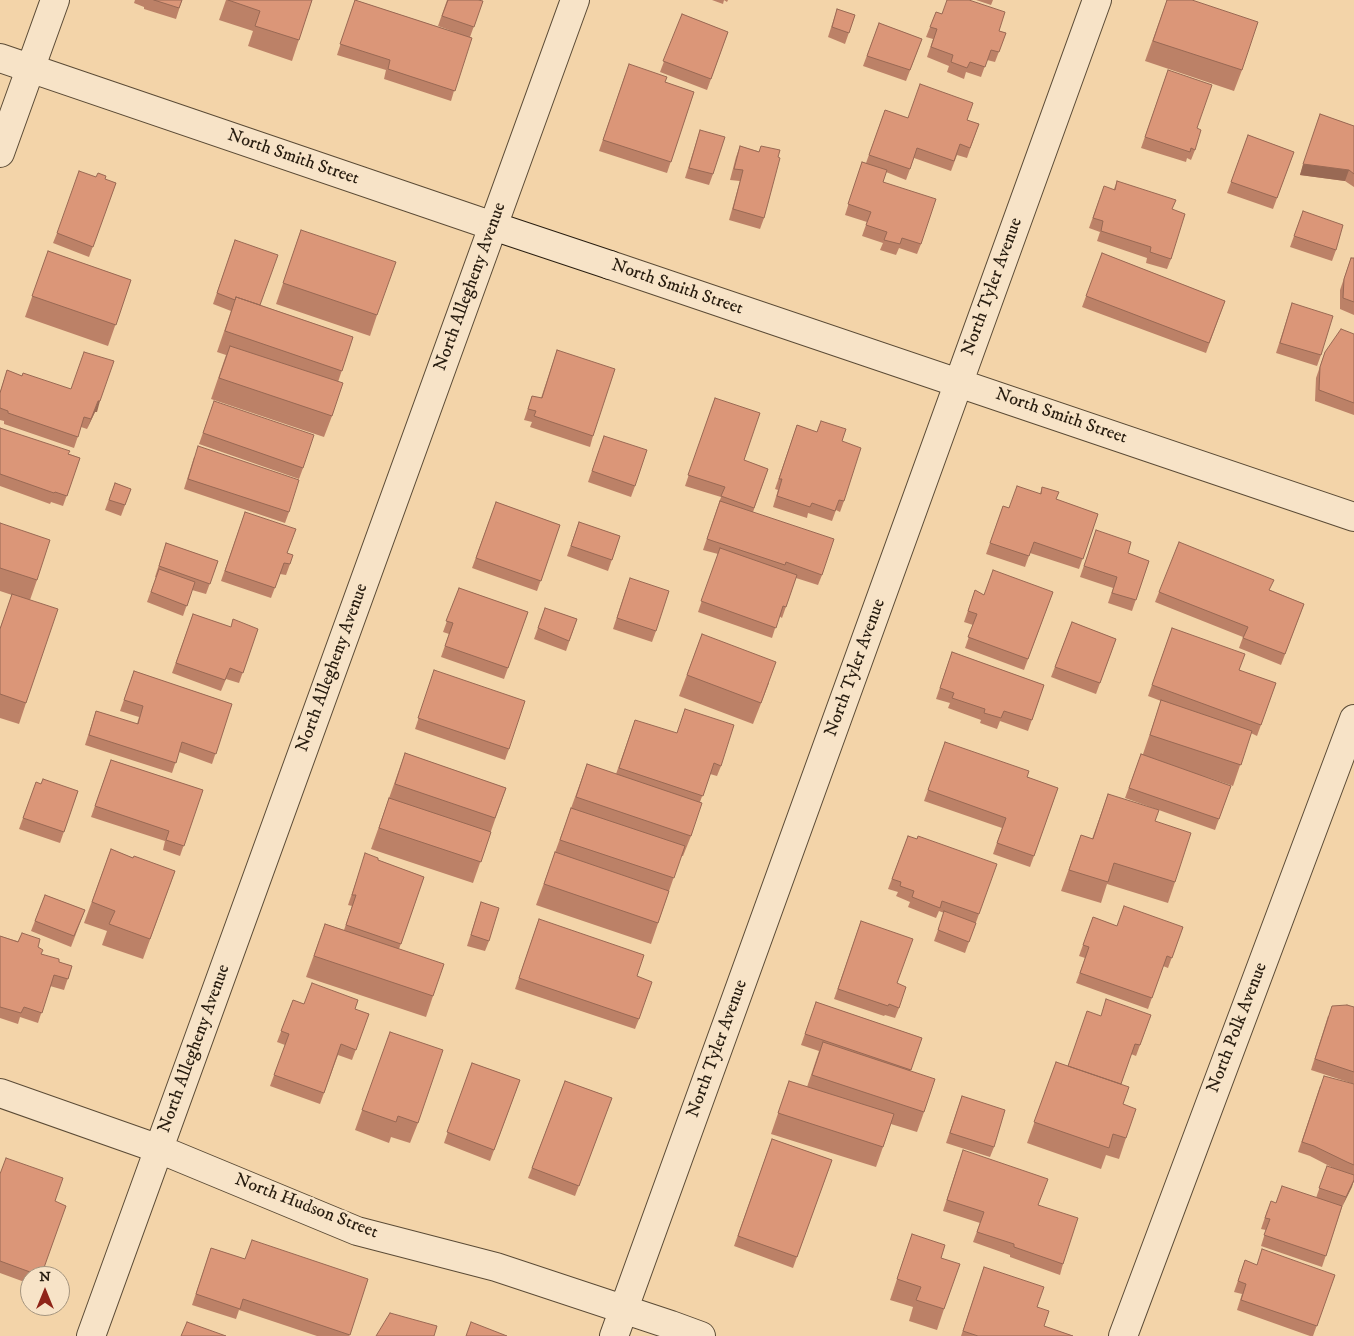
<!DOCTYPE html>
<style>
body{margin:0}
#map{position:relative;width:1354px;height:1336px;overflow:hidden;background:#f3d4a9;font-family:"IM FELL DW Pica",serif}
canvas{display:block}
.north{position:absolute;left:20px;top:1266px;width:50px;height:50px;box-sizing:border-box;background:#f7e3c7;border:1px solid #a4947e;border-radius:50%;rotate:0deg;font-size:14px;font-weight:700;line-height:20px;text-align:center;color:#281d10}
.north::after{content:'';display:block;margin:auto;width:18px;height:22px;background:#8f2418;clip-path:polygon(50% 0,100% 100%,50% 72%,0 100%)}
</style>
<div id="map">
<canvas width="1354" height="1336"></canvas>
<div class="north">N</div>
</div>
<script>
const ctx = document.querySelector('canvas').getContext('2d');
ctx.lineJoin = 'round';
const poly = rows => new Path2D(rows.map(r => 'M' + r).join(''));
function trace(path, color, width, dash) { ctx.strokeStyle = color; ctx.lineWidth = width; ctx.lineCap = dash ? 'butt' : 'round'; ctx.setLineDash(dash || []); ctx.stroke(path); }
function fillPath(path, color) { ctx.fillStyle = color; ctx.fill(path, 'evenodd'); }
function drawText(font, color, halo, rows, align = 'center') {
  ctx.font = font + ' "IM FELL DW Pica",serif'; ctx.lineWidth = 5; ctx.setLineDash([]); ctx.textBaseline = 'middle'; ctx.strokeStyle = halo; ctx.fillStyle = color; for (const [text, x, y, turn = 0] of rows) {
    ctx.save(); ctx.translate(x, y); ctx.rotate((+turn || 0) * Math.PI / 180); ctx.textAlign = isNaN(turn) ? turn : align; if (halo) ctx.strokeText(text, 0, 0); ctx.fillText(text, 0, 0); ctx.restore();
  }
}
const street = poly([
 [0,58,493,226],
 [0,153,55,0],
 [610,265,1354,517],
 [0,1093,159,1149,357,1231,496,1267,671,1325,701,1336],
 [91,1336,575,0],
 [614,1336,1097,0],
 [1123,1336,1354,719]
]);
const secondary = poly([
 [493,226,610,265]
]);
trace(street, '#5b4b36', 30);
trace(secondary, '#281d10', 30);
trace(street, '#f7e3c7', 28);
trace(secondary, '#f7e3c7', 28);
fillPath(poly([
 [135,0,182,0,176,19,144,9,144,7,134,3],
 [226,0,312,0,292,61,248,46,253,31,219,20],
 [355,0,460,34,438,26,447,0,483,1,470,37,451,101,384,79,386,70,337,55],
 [712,0,728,0,727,2,724,0,723,4],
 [976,0,993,0,991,5],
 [1167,0,1242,70,1234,91,1145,61],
 [837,9,855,15,845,44,828,37],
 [936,12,1006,33,995,62,987,60,981,77,966,72,964,79,947,72,949,66,927,57,933,39,926,37],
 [682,14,728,32,707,90,660,72],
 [879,23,922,39,906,81,863,66],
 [1168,70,1195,150,1191,160,1187,158,1186,162,1141,148],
 [625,75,665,82,694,92,667,173,599,151],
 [885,110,908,118,967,120,979,124,967,158,957,155,951,171,914,158,906,180,886,172,883,182,921,244,917,254,899,248,896,255,880,250,883,243,862,236,867,222,845,215,862,162,866,163],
 [1320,114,1354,126,1354,187,1345,181,1300,175],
 [700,130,713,174,709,185,685,178],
 [1248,135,1294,152,1273,209,1227,193],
 [740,146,778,157,764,218,760,229,729,220,740,181,730,180,736,157],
 [96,177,116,183,89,257,53,243,57,233],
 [1117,181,1172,209,1171,259,1167,269,1146,263,1147,258,1097,241,1100,232,1089,228,1100,197,1114,189],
 [1303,211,1336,250,1332,261,1290,247],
 [301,230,377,315,370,336,276,304],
 [235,240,260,305,353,337,338,382,332,416,324,437,211,399,226,355,217,352,231,311,213,304],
 [48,251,131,280,108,346,25,317],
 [1102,253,1225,301,1206,353,1082,307],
 [1351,258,1354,258,1354,315,1340,309,1340,290],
 [1292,303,1321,355,1317,366,1276,353],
 [1354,334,1354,415,1315,401,1316,378,1325,352],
 [557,350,593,436,590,447,530,427,532,422,524,420,532,396,541,398],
 [7,370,22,376,71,389,97,412,95,412,87,429,81,427,74,448,4,424,4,421,0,420,0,392],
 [715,398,744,460,768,469,753,512,822,575,818,585,796,578,782,618,779,616,772,638,698,612,718,554,703,550,721,497,685,486],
 [214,401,303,468,299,479,199,444],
 [797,425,842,441,844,501,840,512,836,510,832,521,808,513,807,518,773,507,778,490,775,489],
 [0,428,80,458,63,506,51,502,50,504,0,486],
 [604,436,635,486,631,497,588,482],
 [194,457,289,512,285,523,184,489],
 [115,483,131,489,121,516,105,510],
 [1042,487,1056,499,1098,514,1079,569,1030,553,1025,567,986,554,1003,506,1009,508,1040,494],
 [496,502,560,525,537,591,472,568],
 [245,512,287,553,290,564,286,575,280,574,271,598,221,581],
 [579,522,620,536,608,571,567,556],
 [0,523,37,580,30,600,26,703,19,724,0,718,0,628,12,595,0,591],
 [1096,530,1128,553,1149,561,1132,611,1108,603,1113,588,1080,577],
 [166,543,218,561,206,594,192,590,183,616,147,602,156,577,155,577],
 [459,588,528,612,504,679,441,657,449,634,443,632],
 [626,589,656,631,652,642,613,629],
 [975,590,984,595,1053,592,1024,670,965,648,973,625,964,622],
 [1270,590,1304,604,1281,665,1239,648,1243,637,1155,602,1159,592],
 [545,608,577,619,566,651,534,639],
 [193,614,230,627,258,629,239,683,226,679,221,691,172,673],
 [1072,622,1116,639,1096,694,1051,677],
 [1172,628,1239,670,1276,683,1257,736,1251,733,1233,786,1201,775,1231,786,1215,830,1125,798,1141,754,1143,754,1161,701,1148,696],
 [702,634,769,683,753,724,679,696],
 [952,652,1044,685,1028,731,1000,721,997,729,980,723,981,720,948,708,950,703,936,699],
 [134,671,232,704,212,764,179,752,172,773,85,745,96,711,137,724,139,717,120,711],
 [431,681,509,749,505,760,415,729],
 [635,720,721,766,717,776,710,774,700,802,691,836,683,856,681,856,651,944,536,905,587,764,616,774],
 [945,742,1027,777,1058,788,1030,867,993,854,1002,828,924,801],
 [405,753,506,788,473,883,371,849],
 [111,760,203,790,180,856,163,850,165,841,91,817],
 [36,782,41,784,78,791,60,843,19,829],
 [1108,794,1155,821,1175,882,1168,903,1107,884,1101,903,1061,891,1081,835,1092,839],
 [908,836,979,914,965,953,934,941,944,913,939,911,936,918,908,907,910,902,896,896,898,892,888,889],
 [111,849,133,858,175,871,143,959,102,945,107,931,84,923],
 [378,860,424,877,399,949,433,996,426,1017,306,977,325,924,344,930,352,906,348,905,362,864],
 [45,895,85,910,71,947,31,931],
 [481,902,489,941,485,951,467,946],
 [1093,917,1117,926,1183,927,1168,968,1163,966,1148,1009,1076,983,1085,958,1079,956],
 [539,919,637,976,639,1019,635,1029,515,989],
 [861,921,897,983,899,1008,895,1018,885,1015,884,1016,834,999],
 [0,936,38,947,41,954,59,962,72,966,64,990,50,986,38,1023,20,1017,18,1024,0,1018],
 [293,1000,304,1004,355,1009,369,1014,352,1060,338,1055,320,1104,270,1086,285,1045,277,1042],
 [816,1002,922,1038,910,1071,924,1112,917,1132,891,1124,876,1167,771,1134,789,1081,807,1087,819,1051,801,1045],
 [1354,1007,1354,1084,1311,1070,1328,1016],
 [1151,1015,1136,1056,1131,1054,1121,1084,1123,1104,1126,1138,1119,1159,1106,1155,1101,1169,1027,1143,1056,1062,1068,1066,1100,1016],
 [390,1032,418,1123,410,1143,391,1137,389,1143,355,1130],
 [472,1063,520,1080,490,1161,444,1143],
 [565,1081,612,1098,575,1196,528,1178],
 [1354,1084,1354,1181,1342,1207,1322,1267,1261,1246,1266,1230,1261,1229,1267,1211,1276,1203,1316,1198,1327,1166,1337,1170,1310,1156,1298,1152,1320,1086],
 [962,1096,994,1147,990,1157,946,1143],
 [772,1139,832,1160,793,1268,734,1246],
 [959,1161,1038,1205,1063,1264,1060,1275,1010,1257,1010,1255,973,1242,980,1223,943,1211],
 [0,1174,55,1202,66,1206,40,1276,30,1276,30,1284,0,1273],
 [912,1234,941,1258,944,1309,937,1330,909,1321,913,1307,890,1300],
 [211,1248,245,1259,368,1279,349,1336,317,1336,239,1310,236,1319,192,1305],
 [1245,1260,1256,1265,1335,1275,1313,1336,1310,1336,1237,1310,1242,1294,1234,1292],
 [984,1267,1037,1307,1044,1326,1073,1336,961,1336]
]), '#bc8167');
fillPath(poly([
 [1303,164,1349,170,1345,181,1300,175],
 [98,401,100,401,97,412,95,412,87,429],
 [1354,1180,1352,1187,1342,1207,1346,1197]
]), '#996954');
const building = poly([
 [154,0,182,0,179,8,154,0],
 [228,0,312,0,299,40,255,26,260,11,228,0],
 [355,0,472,38,455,91,388,69,390,60,340,44,355,0],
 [448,0,478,0,483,1,474,27,442,16,448,0],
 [947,0,969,0,1005,12,999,31,1006,33,999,52,991,50,985,67,970,62,967,68,951,62,953,55,931,47,937,29,930,27,936,12,942,14,947,0],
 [1167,0,1192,0,1258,22,1242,70,1153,41,1167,0],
 [837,9,855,15,849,33,832,27,837,9],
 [682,14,728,32,711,79,663,61,682,14],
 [879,23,922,39,910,70,867,56,879,23],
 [629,64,667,77,665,82,694,92,671,162,603,140,629,64],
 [1168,70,1212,85,1197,128,1201,130,1195,150,1191,148,1190,152,1145,137,1168,70],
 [920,84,973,103,967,120,979,124,970,148,960,144,954,161,917,148,910,169,869,155,885,110,908,118,920,84],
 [1320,114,1354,126,1354,174,1349,170,1303,164,1320,114],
 [700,130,725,137,713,174,689,168,700,130],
 [1248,135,1294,152,1277,198,1231,182,1248,135],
 [740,146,759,152,761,146,780,150,778,157,780,158,764,218,733,209,743,170,734,169,740,146],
 [862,162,887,170,883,182,936,199,921,244,902,238,900,244,884,240,887,232,866,225,871,212,848,204,862,162],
 [79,171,96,177,98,173,106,176,105,179,116,183,93,247,57,233,79,171],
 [1117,181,1176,200,1172,209,1185,214,1171,259,1150,252,1151,247,1101,231,1103,221,1093,218,1104,186,1115,190,1117,181],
 [1303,211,1343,225,1336,250,1294,236,1303,211],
 [301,230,396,262,377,315,283,283,301,230],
 [235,240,278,255,260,305,236,297,235,300,217,293,235,240],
 [48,251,131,280,116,325,32,296,48,251],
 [1102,253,1225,301,1209,343,1086,296,1102,253],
 [1351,258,1354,258,1354,302,1343,298,1344,279,1351,258],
 [236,297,353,337,342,371,225,331,236,297],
 [1292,303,1333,316,1321,355,1280,343,1292,303],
 [1341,329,1354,334,1354,403,1319,390,1320,367,1325,352,1341,329],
 [230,346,343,383,332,416,219,378,230,346],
 [557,350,615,369,593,436,534,416,536,411,528,409,532,396,542,398,557,350],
 [84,352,114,361,100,401,98,401,91,419,84,417,78,437,8,413,8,411,0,408,0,393,7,370,22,376,23,373,71,389,84,352],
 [715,398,760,413,744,460,768,469,754,508,721,496,725,487,688,475,715,398],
 [214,401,314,435,303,468,203,433,214,401],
 [821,421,846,429,842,441,861,448,844,501,839,500,835,511,812,503,810,507,777,496,782,479,779,479,797,425,817,432,821,421],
 [0,428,70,451,68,454,80,458,67,496,55,492,54,493,0,474,0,428],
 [604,436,647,450,635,486,592,471,604,436],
 [198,446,299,480,289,512,188,479,198,446],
 [115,483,131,489,125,505,109,500,115,483],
 [1017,486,1041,494,1042,487,1059,492,1056,499,1098,514,1083,559,1034,542,1029,556,990,543,1003,506,1009,508,1017,486],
 [720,501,834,539,822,575,786,562,785,565,707,539,720,501],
 [496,502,560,525,541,581,476,558,496,502],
 [245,512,296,529,287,553,293,555,290,564,284,563,275,588,225,571,245,512],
 [579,522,620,536,612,560,571,546,579,522],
 [0,523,50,540,37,580,0,568,0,523],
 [1096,530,1131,542,1128,553,1149,561,1136,600,1112,593,1117,577,1084,566,1096,530],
 [1179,542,1274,580,1269,590,1304,604,1285,654,1243,638,1248,627,1159,592,1179,542],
 [166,543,218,561,210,584,159,566,166,543],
 [720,548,797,575,786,607,783,606,776,628,701,601,720,548],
 [159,569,195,582,187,606,151,592,159,569],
 [993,570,1053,592,1028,659,968,637,977,614,968,611,975,590,984,595,993,570],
 [630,578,669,591,656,631,617,618,630,578],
 [459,588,528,612,508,668,445,646,453,623,446,621,459,588],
 [12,594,58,609,26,703,0,694,0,629,12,594],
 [545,608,577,619,569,641,538,628,545,608],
 [193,614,231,627,233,619,258,629,243,673,230,668,225,680,176,663,193,614],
 [1072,622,1116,639,1100,683,1055,667,1072,622],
 [1172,628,1245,654,1239,670,1276,683,1261,725,1152,685,1172,628],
 [702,634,776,662,761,703,687,675,702,634],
 [952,652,1044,685,1032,720,1004,711,1001,718,984,713,985,709,952,698,954,693,940,688,952,652],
 [434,670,525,701,509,749,418,718,434,670],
 [134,671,232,704,216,754,182,742,176,763,89,735,96,711,138,724,143,706,124,700,134,671],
 [1161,700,1252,731,1241,765,1150,735,1161,700],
 [685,709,734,725,721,766,714,763,703,796,619,768,635,720,677,733,685,709],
 [945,742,1029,771,1027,777,1058,788,1034,856,997,843,1006,818,928,790,945,742],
 [405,753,506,788,495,818,395,784,405,753],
 [1141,754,1231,786,1219,819,1129,788,1141,754],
 [111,760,203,790,184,846,166,840,169,831,95,806,111,760],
 [587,764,702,803,691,836,576,797,587,764],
 [43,779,78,791,64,832,23,818,36,782,41,784,43,779],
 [1108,794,1159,810,1155,821,1191,833,1175,882,1114,863,1108,882,1069,870,1081,835,1093,839,1108,794],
 [389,798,491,832,481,862,379,828,389,798],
 [571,808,685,846,674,878,560,840,571,808],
 [908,836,917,839,918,836,997,864,979,914,942,901,940,908,912,897,914,891,900,886,901,882,892,879,908,836],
 [111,849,133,858,134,856,175,871,150,939,109,924,115,911,92,902,111,849],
 [555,852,669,891,658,923,544,884,555,852],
 [365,853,378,858,378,860,424,877,401,944,346,925,356,895,352,895,365,853],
 [45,895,85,910,74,936,35,921,45,895],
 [481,902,499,908,489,941,471,935,481,902],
 [1124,906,1183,927,1172,958,1167,956,1152,998,1080,973,1089,947,1083,945,1093,917,1117,926,1124,906],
 [944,911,976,923,969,942,938,930,944,911],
 [539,919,644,955,637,976,652,982,639,1019,519,978,539,919],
 [861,921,913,939,897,983,906,987,899,1008,889,1004,888,1006,838,989,861,921],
 [325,924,444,964,433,996,314,956,325,924],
 [22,933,40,939,38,947,43,950,41,954,59,959,59,962,72,966,68,979,54,975,42,1013,24,1007,21,1013,0,1007,0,936,18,942,22,933],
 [312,983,358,1000,355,1009,369,1014,356,1050,341,1044,324,1093,274,1075,289,1034,281,1031,293,1000,304,1004,312,983],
 [1106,999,1151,1015,1140,1045,1135,1044,1121,1084,1068,1066,1087,1011,1101,1016,1106,999],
 [816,1002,922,1038,911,1070,805,1034,816,1002],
 [1347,1005,1354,1007,1354,1072,1315,1059,1332,1006,1347,1005],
 [390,1032,443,1050,418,1123,398,1116,396,1122,362,1110,390,1032],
 [823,1042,935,1079,924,1112,812,1075,823,1042],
 [1056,1062,1129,1087,1123,1104,1136,1109,1126,1138,1113,1134,1109,1148,1034,1122,1056,1062],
 [472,1063,520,1080,494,1150,447,1132,472,1063],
 [1324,1076,1354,1084,1354,1165,1347,1162,1314,1146,1302,1142,1324,1076],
 [565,1081,612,1098,579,1186,532,1168,565,1081],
 [789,1081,894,1114,883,1147,778,1113,789,1081],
 [962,1096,1005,1110,994,1147,950,1133,962,1096],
 [772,1139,832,1160,797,1257,738,1236,772,1139],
 [963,1150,1048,1179,1038,1205,1078,1218,1063,1264,1014,1247,1014,1244,977,1232,984,1212,947,1200,963,1150],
 [6,1158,63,1178,55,1201,66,1206,41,1276,0,1261,0,1174,6,1158],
 [1327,1166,1354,1175,1354,1180,1346,1197,1319,1188,1327,1166],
 [1282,1186,1342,1206,1326,1256,1264,1235,1270,1219,1265,1218,1271,1201,1276,1203,1282,1186],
 [912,1234,945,1245,941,1258,960,1264,944,1309,916,1300,921,1287,897,1279,912,1234],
 [252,1240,368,1279,350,1335,243,1299,240,1309,196,1294,211,1248,245,1259,252,1240],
 [1262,1249,1335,1275,1317,1326,1241,1300,1246,1284,1238,1281,1245,1260,1257,1265,1262,1249],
 [984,1267,1044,1287,1037,1307,1049,1311,1044,1326,1073,1336,978,1336,963,1331,984,1267],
 [390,1313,437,1326,434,1336,376,1336,390,1313],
 [187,1322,226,1336,181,1336,187,1322],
 [471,1322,507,1336,466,1336,471,1322]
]);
fillPath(building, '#db9678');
trace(building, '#996954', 1);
drawText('18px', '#281d10', '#f7e3c7', [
 ["North Smith Street",293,158,19],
 ["North Allegheny Avenue",471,287,-70],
 ["North Tyler Avenue",993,287,-70],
 ["North Smith Street",677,288,19],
 ["North Smith Street",1061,417,19],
 ["North Allegheny Avenue",333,668,-70],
 ["North Tyler Avenue",856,668,-70],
 ["North Polk Avenue",1238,1028,-69],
 ["North Allegheny Avenue",195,1049,-70],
 ["North Tyler Avenue",718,1049,-70],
 ["North Hudson Street",306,1207,21]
]);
</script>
